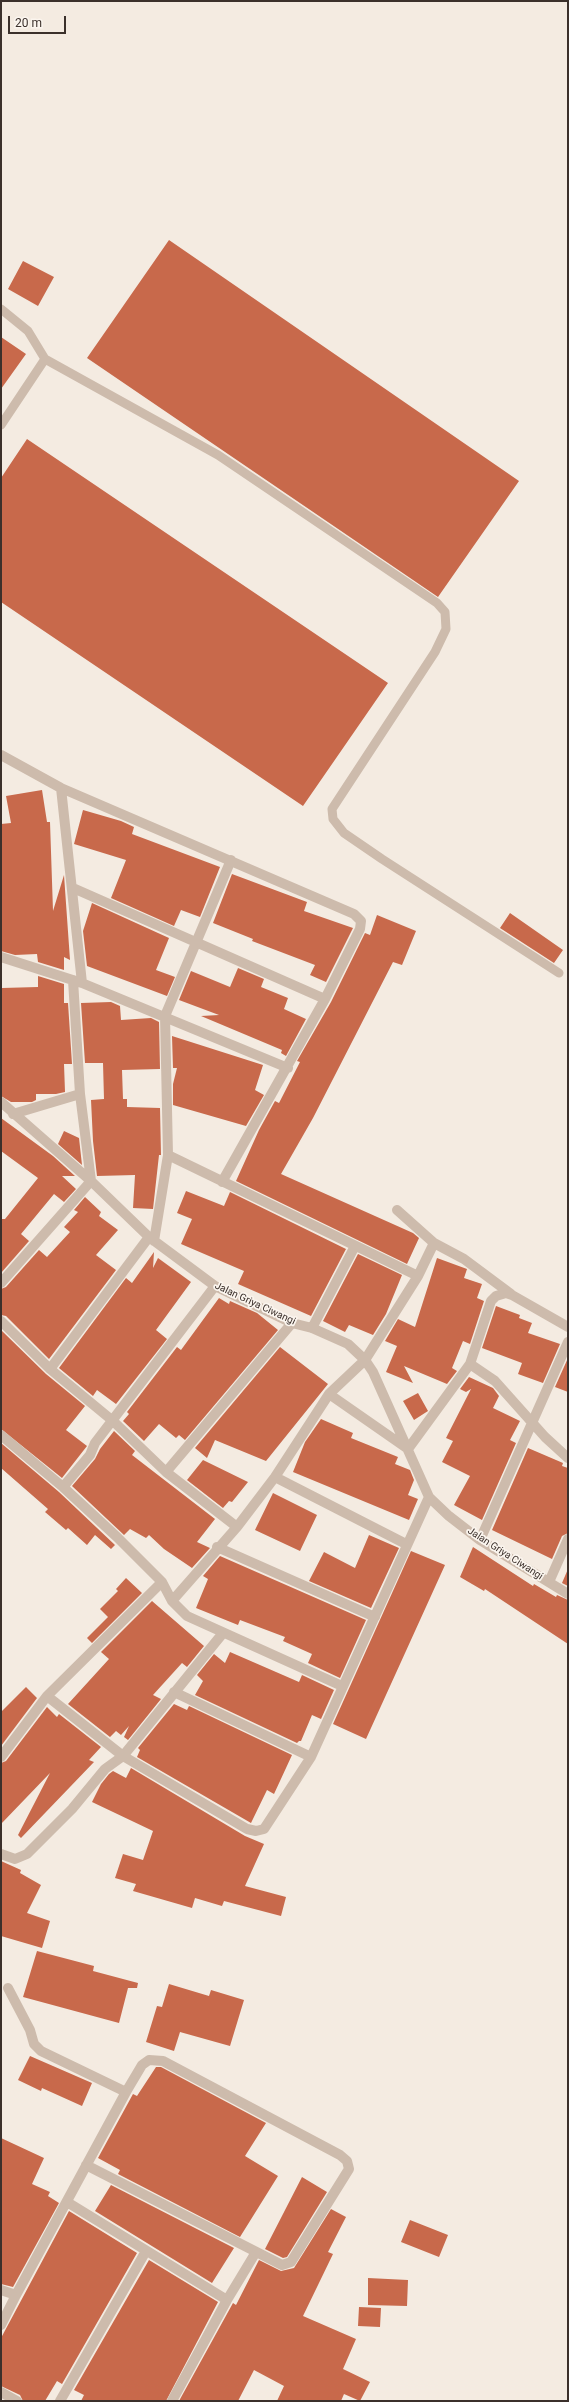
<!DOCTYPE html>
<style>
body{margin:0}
#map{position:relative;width:569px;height:2402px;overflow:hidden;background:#f4ebe1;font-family:Roboto,sans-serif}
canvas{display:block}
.frame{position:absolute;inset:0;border:2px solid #3b302b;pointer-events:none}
.scale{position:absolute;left:8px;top:16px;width:58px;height:18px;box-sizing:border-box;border:2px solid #3b302b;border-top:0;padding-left:5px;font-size:12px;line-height:14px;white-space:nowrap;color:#3b302b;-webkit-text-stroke:3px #fbf5ee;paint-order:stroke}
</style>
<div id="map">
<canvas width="569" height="2402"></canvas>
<div class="frame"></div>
<div class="scale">20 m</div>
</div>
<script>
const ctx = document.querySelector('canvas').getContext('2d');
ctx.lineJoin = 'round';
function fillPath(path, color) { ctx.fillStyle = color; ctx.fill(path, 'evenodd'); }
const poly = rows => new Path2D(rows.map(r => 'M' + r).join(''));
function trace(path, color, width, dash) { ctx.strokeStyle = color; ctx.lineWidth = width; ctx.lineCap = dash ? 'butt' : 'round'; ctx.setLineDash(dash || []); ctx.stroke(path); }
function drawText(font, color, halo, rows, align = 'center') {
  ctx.font = font + ' Roboto,sans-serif'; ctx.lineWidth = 3.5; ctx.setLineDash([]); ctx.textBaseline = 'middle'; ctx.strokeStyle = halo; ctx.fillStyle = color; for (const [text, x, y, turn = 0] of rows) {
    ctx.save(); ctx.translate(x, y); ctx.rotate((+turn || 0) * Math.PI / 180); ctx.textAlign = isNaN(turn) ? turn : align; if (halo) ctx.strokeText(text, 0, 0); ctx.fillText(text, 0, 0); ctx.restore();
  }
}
fillPath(poly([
 [169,240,519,481,438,597,87,358],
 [23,261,54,277,38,306,8,289],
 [1,337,26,354,1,389],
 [27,439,388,683,303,806,1,602,1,478],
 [42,790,47,822,50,822,53,911,64,875,70,960,64,957,64,970,38,962,37,954,15,955,1,951,1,824,11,823,6,796],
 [83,810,121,821,134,827,132,834,220,867,200,917,181,910,174,926,111,898,126,860,74,844],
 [232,874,307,902,304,911,353,928,326,982,310,975,315,965,252,941,253,939,213,923],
 [92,903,169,938,156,970,175,977,167,996,87,966,83,931],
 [510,913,563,950,554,963,500,928],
 [377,915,416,931,402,965,393,962,313,1118,281,1174,413,1233,419,1238,407,1264,236,1181,259,1130,275,1101,279,1103,300,1062,297,1061,331,1002,365,933,370,935],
 [238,968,264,979,261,987,288,998,284,1009,306,1019,286,1056,281,1053,282,1050,201,1016,219,1015,179,1000,191,971,230,987],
 [38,976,64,984,64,1003,68,1003,72,1064,64,1064,65,1092,56,1094,36,1094,36,1100,32,1102,11,1102,1,1096,2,988,38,987],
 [111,1002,120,1006,121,1020,151,1018,159,1022,160,1069,122,1070,123,1099,127,1099,127,1107,160,1108,161,1155,159,1155,153,1209,133,1208,135,1175,97,1176,93,1141,91,1100,104,1099,103,1063,85,1063,81,1003],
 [172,1036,263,1065,255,1090,264,1095,246,1126,173,1105,173,1084,177,1068,173,1068],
 [1,1118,53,1156,75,1176,62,1176,76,1189,64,1202,54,1194,21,1234,29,1241,1,1273,1,1219,5,1219,38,1178,1,1151],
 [64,1131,79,1138,82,1165,58,1144],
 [186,1191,224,1206,230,1192,346,1249,311,1316,238,1284,244,1271,181,1244,192,1219,177,1213],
 [85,1197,101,1212,99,1216,118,1230,96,1255,116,1270,49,1359,6,1316,1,1315,1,1289,6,1287,39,1250,47,1257,70,1232,64,1227,78,1212,74,1210],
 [154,1252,153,1268,158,1258,191,1282,156,1330,167,1339,116,1404,97,1390,93,1396,59,1368,126,1278,132,1283],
 [358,1254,402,1275,386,1314,373,1335,349,1325,345,1332,323,1321],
 [437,1258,467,1269,464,1278,482,1284,477,1298,484,1301,470,1344,463,1341,452,1368,457,1371,447,1384,404,1366,413,1383,386,1372,397,1346,385,1341,398,1319,415,1327],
 [219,1298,229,1304,230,1301,257,1313,278,1330,185,1440,179,1435,176,1438,159,1424,144,1441,123,1421,129,1414,127,1412,177,1347,181,1350],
 [496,1306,520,1315,519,1318,532,1323,528,1333,560,1344,543,1383,518,1374,522,1363,482,1348],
 [1,1330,46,1374,85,1406,66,1430,87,1446,62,1478,1,1429],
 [280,1347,328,1384,266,1461,215,1440,207,1458,195,1448],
 [568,1358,568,1392,555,1387],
 [469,1377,493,1388,499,1396,493,1408,520,1421,510,1440,516,1443,482,1520,454,1505,470,1476,442,1462,453,1441,446,1438,471,1389,466,1392,460,1389],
 [418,1393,428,1411,414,1420,403,1401],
 [321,1419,353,1433,351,1438,398,1457,395,1464,410,1470,414,1480,408,1495,418,1499,409,1520,293,1472,305,1442],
 [114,1431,135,1451,132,1455,215,1519,197,1542,210,1548,192,1568,164,1549,149,1535,146,1538,130,1529,124,1535,72,1486,95,1459,100,1449],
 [1,1443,59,1492,115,1545,111,1549,95,1535,87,1545,68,1528,66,1530,45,1512,48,1509,1,1468],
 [528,1448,563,1463,562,1466,568,1468,568,1533,562,1536,552,1559,492,1530],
 [203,1460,248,1482,232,1502,229,1501,223,1508,187,1480],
 [273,1493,317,1515,300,1551,255,1530],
 [369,1535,399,1548,371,1608,309,1581,324,1552,355,1568],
 [473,1547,533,1586,534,1584,556,1597,557,1595,568,1600,568,1644,485,1589,484,1591,460,1577],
 [411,1551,445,1565,366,1739,333,1724],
 [220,1556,366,1620,340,1678,308,1663,312,1654,283,1641,285,1637,240,1620,238,1625,196,1608,208,1579,203,1576],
 [568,1569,568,1586,562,1583],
 [126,1578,142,1593,92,1643,87,1638,108,1617,100,1609,118,1591,116,1589],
 [152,1601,204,1646,187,1667,182,1663,153,1695,161,1699,128,1740,124,1737,129,1726,121,1735,116,1731,110,1737,68,1704,109,1659,101,1652],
 [230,1652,299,1682,302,1675,334,1690,321,1719,312,1715,301,1741,299,1741,297,1743,195,1695,203,1681,197,1675,214,1654,225,1663],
 [26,1687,37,1698,1,1746,1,1712],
 [174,1704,187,1710,189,1706,292,1755,274,1794,267,1790,251,1823,137,1757,140,1750,138,1748],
 [47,1707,57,1717,59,1714,101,1747,89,1760,94,1762,21,1838,18,1835,50,1773,1,1824,1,1763,6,1761],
 [131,1768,245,1836,264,1844,245,1886,286,1897,281,1916,224,1901,222,1906,195,1898,192,1908,133,1891,136,1884,115,1878,123,1854,143,1860,153,1831,92,1802,101,1784,109,1774,113,1771,126,1778],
 [1,1861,21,1870,20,1873,41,1885,27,1913,50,1921,42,1948,1,1936],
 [37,1951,94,1966,93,1971,138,1983,137,1988,128,1988,119,2023,23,1997],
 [169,1984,209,1996,211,1990,244,2000,230,2046,180,2032,174,2051,146,2042,157,2006,162,2007],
 [30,2056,92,2083,82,2106,42,2088,41,2091,18,2080],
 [156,2067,161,2067,266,2123,245,2156,278,2176,240,2237,118,2174,120,2170,98,2158,133,2094,137,2096],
 [1,2138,44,2158,32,2184,50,2192,48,2196,59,2203,13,2287,1,2284],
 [302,2177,327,2192,287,2257,283,2258,265,2249],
 [111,2185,234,2248,212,2283,95,2211],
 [331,2209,346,2217,328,2252,333,2254,303,2316,356,2339,343,2369,370,2382,360,2401,344,2394,341,2401,277,2401,284,2386,254,2370,238,2401,179,2401,233,2303,236,2305,259,2260,281,2271,294,2268],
 [69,2211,137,2253,62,2384,57,2381,45,2401,23,2401,20,2395,1,2386,1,2338],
 [410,2220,448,2235,439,2257,401,2242],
 [149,2260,218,2302,166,2401,81,2401,84,2395,74,2390],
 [368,2278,408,2280,407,2306,368,2305],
 [359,2307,381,2308,380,2327,358,2326]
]), '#c8694b');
trace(poly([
 [1,309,28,331,45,359,218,455,437,603,445,612,446,629,435,652,332,809,333,819,344,833,382,859,559,973],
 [1,425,45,359]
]), '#cdbbac', 9);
trace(poly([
 [1,755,61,788,354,914,361,921,360,929,325,999,222,1182],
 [61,788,82,983],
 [73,888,325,999],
 [1,957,82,983,288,1068],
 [1,1102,91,1181,149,1237,215,1286,292,1323,312,1328,348,1344,365,1360,373,1372,429,1497,449,1516,480,1540,568,1594],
 [13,1114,80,1094],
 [168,1155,418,1276],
 [397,1210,434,1243,464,1259,511,1294],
 [154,1241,168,1155,165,1016,231,860],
 [1,1283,91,1181,80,1094,73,980],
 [1,1321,50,1369,113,1421,166,1472,237,1527],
 [312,1328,355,1246],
 [470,1364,495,1381,545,1437,568,1458],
 [50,1369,149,1237],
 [329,1394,408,1449,470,1364,491,1301,496,1296,506,1293,512,1295,568,1327],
 [1,1435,63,1487,117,1537,162,1582,172,1601,187,1616,342,1686],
 [166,1472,292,1323],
 [275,1477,406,1544],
 [63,1487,90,1455,95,1443,215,1286],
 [480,1540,568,1342],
 [217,1547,375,1617],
 [549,1582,568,1539],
 [172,1601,237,1527,275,1477,329,1394,365,1360,418,1276,434,1243],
 [174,1692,311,1757],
 [47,1696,123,1756,247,1829,256,1831,264,1829,311,1757,429,1497],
 [1,1757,47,1696,162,1582],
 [1,1854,15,1859,27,1854,72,1809,105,1769,123,1756,223,1633],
 [8,1988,30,2030,34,2044,41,2051,126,2092],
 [67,2202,227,2300],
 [1,2290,16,2295],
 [1,2325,16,2295,126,2092,142,2065,149,2060,163,2061,340,2155,347,2161,349,2169,291,2262,282,2265,86,2165],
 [1,2392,17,2401],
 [60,2401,146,2251],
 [172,2401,227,2300,256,2252]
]), '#cdbbac', 10);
drawText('10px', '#3b302b', '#fbf5ee', [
 ["Jalan Griya Ciwangi",255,1304,25],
 ["Jalan Griya Ciwangi",505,1554,33]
]);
</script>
